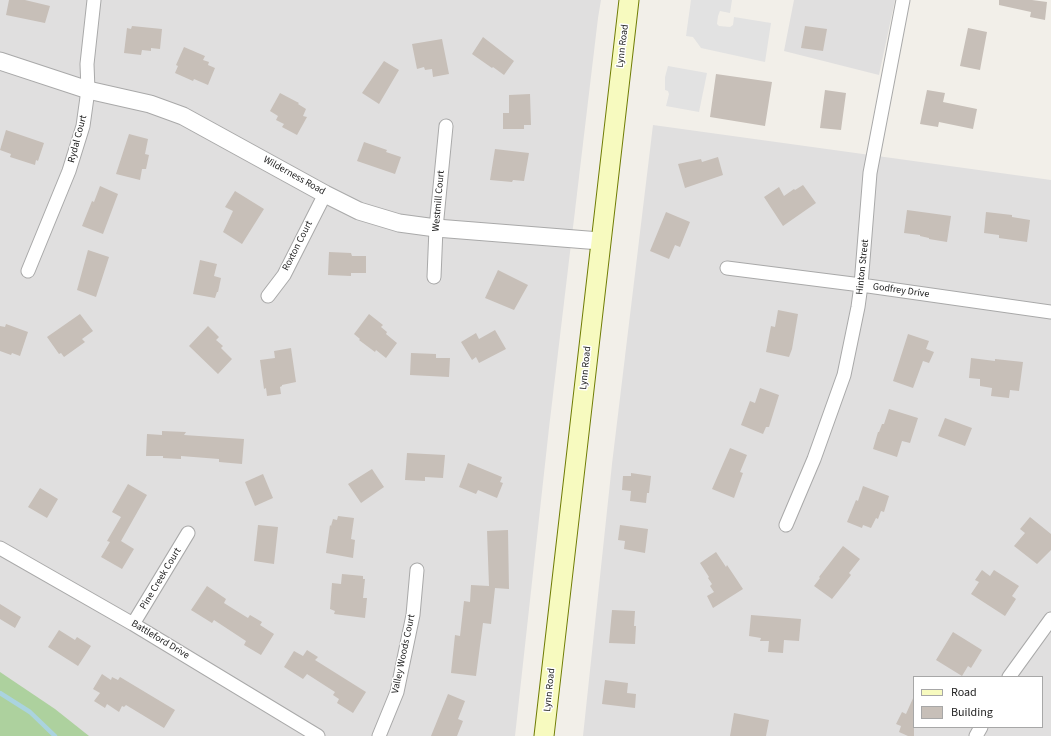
<!DOCTYPE html>
<style>
body{margin:0}
#map{position:relative;width:1051px;height:736px;overflow:hidden;background:#f2efe9;font-family:"Source Sans 3",sans-serif}
canvas{display:block}
.legend{position:absolute;left:913px;top:676px;width:130px;height:52px;box-sizing:border-box;background:#fff;border:1px solid #a7a7a7;margin:0;padding:5px 7px;list-style:none;font-size:12px;color:#222}
.legend li{display:flex;align-items:center;gap:8px;height:20px}
.legend b{width:20px;border:1px solid #a7a7a7}
</style>
<div id="map">
<canvas width="1051" height="736"></canvas>
<ul class="legend">
<li><b style="height:5px;background:#f7fabf"></b>Road</li>
<li><b style="height:11px;background:#c7bfb8"></b>Building</li>
</ul>
</div>
<script>
const ctx = document.querySelector('canvas').getContext('2d');
ctx.lineJoin = 'round';
function fillPath(path, color) { ctx.fillStyle = color; ctx.fill(path, 'evenodd'); }
const poly = rows => new Path2D(rows.map(r => 'M' + r).join(''));
function trace(path, color, width, dash) { ctx.strokeStyle = color; ctx.lineWidth = width; ctx.lineCap = dash ? 'butt' : 'round'; ctx.setLineDash(dash || []); ctx.stroke(path); }
function drawText(font, color, halo, rows, align = 'center') {
  ctx.font = font + ' "Source Sans 3",sans-serif'; ctx.lineWidth = 3; ctx.setLineDash([]); ctx.textBaseline = 'middle'; ctx.strokeStyle = halo; ctx.fillStyle = color; for (const [text, x, y, turn = 0] of rows) {
    ctx.save(); ctx.translate(x, y); ctx.rotate((+turn || 0) * Math.PI / 180); ctx.textAlign = isNaN(turn) ? turn : align; if (halo) ctx.strokeText(text, 0, 0); ctx.fillText(text, 0, 0); ctx.restore();
  }
}
fillPath(poly([
 [0,0,601,0,598,18,549,428,515,736,0,736],
 [794,0,895,0,879,75,784,51],
 [653,125,1051,180,1051,736,583,736,612,464],
 [914,677,1042,677,1042,727,914,727]
]), '#e0dfdf');
fillPath(poly([
 [0,672,55,709,89,736,0,736]
]), '#add19e');
fillPath(poly([
 [691,0,732,0,730,13,720,11,718,16,717,24,719,26,730,27,733,25,734,17,771,23,765,62,701,48,693,37,686,36],
 [668,66,707,73,699,112,666,106,669,94,668,91,665,90,665,77]
]), '#e2e2e2');
trace(poly([
 [0,693,30,712,55,736]
]), '#aad3df', 4.5);
fillPath(poly([
 [9,0,25,0,50,6,45,23,6,15],
 [999,0,1032,0,1047,2,1045,20,1030,17,1031,12,999,5],
 [132,26,162,29,160,49,151,48,151,51,142,50,141,55,124,53,127,28,131,29],
 [805,26,827,29,823,51,801,48],
 [968,28,987,32,980,70,960,66],
 [483,37,514,61,504,75,493,67,492,68,472,54],
 [442,39,449,74,433,77,432,69,425,70,424,67,417,69,412,44],
 [184,47,205,56,203,60,209,62,208,65,215,68,208,85,194,79,193,81,175,73,178,66,176,65],
 [384,61,399,70,379,104,362,93],
 [716,74,772,82,765,126,710,117],
 [825,90,846,93,841,130,820,128],
 [927,90,945,93,943,102,977,109,973,129,939,122,938,127,920,124],
 [280,93,299,103,298,104,306,109,303,116,307,117,297,135,282,127,284,124,276,120,278,116,270,111],
 [530,94,531,125,524,125,524,129,503,129,503,113,509,113,509,95],
 [6,130,44,143,38,161,36,160,35,165,10,157,11,154,0,150],
 [129,134,148,139,145,154,149,155,146,169,142,169,140,180,116,174],
 [364,142,387,150,386,152,401,157,395,174,357,161],
 [495,149,529,153,524,181,513,180,512,182,490,180],
 [718,157,723,175,685,188,678,164,701,159,702,162],
 [803,185,816,203,783,226,764,197,779,187,784,196,794,189,795,190],
 [100,186,118,194,103,234,82,226,92,201,94,202],
 [235,191,264,209,242,244,223,232,233,211,225,207],
 [907,210,951,216,947,242,929,239,929,238,920,236,920,235,904,233],
 [666,212,690,222,680,247,675,245,669,259,650,251],
 [986,212,1012,215,1012,217,1030,220,1027,242,999,238,999,235,984,233],
 [88,250,109,257,96,297,77,290],
 [329,252,351,253,352,256,366,256,366,273,351,273,351,276,328,275],
 [200,260,217,264,214,276,221,278,218,292,217,292,215,298,193,294],
 [498,270,528,285,514,310,485,298],
 [778,310,798,314,792,349,789,357,766,352,771,326,775,327],
 [80,314,93,331,82,339,85,342,64,357,61,353,59,354,47,337],
 [369,314,383,325,381,327,387,332,386,334,397,343,386,358,376,350,375,352,359,340,360,339,354,334],
 [6,324,28,332,20,356,12,353,11,355,0,351,0,326,5,327],
 [208,326,219,337,216,340,223,346,221,348,232,359,218,374,189,346],
 [495,330,506,349,479,363,476,357,472,360,461,342,476,333,479,339],
 [908,334,929,341,926,349,934,352,929,363,923,361,913,388,893,381],
 [291,348,296,382,282,385,282,386,280,387,281,394,267,396,266,388,264,389,260,360,275,358,274,351],
 [411,353,436,354,436,358,450,358,449,377,410,375],
 [971,358,995,361,995,359,1023,362,1019,391,1010,390,1009,398,991,396,992,388,980,386,980,379,969,378],
 [760,388,779,395,769,427,766,427,763,434,741,425,750,401,755,403],
 [889,409,918,418,910,443,902,441,897,457,873,449,878,432,879,432,882,424,884,424],
 [945,418,972,428,965,446,938,436],
 [162,431,186,432,184,435,244,439,242,464,219,462,219,459,181,456,181,459,163,458,163,456,146,456,147,434,162,435],
 [730,448,747,455,740,472,743,473,734,498,712,489],
 [407,453,445,455,443,478,425,477,425,481,405,480],
 [468,463,502,477,500,482,503,483,497,498,478,490,476,494,459,487],
 [372,469,384,487,361,503,348,484],
 [631,473,651,476,649,493,647,493,646,503,630,501,631,491,622,490,623,476,631,476],
 [263,474,273,498,255,506,245,482],
 [128,484,147,495,121,541,134,549,122,569,101,557,110,542,107,541,121,517,112,512],
 [863,486,889,496,884,512,881,511,878,519,876,518,871,528,863,525,862,528,847,522,856,500,858,501],
 [40,488,58,499,47,518,28,507],
 [338,516,354,518,351,539,355,540,353,558,326,553,330,525,331,526,333,519,337,520],
 [1030,517,1051,534,1051,550,1037,564,1014,546,1025,533,1020,529],
 [258,525,278,527,274,564,254,561],
 [620,525,648,529,645,553,624,549,625,541,618,540],
 [508,530,509,589,495,588,491,624,483,623,476,676,451,673,455,635,460,636,464,601,470,602,471,585,489,586,487,531],
 [843,546,860,559,849,573,851,575,832,599,814,586,820,578,819,577],
 [716,552,726,567,727,565,743,589,713,608,707,596,714,592,710,586,712,584,708,578,709,577,700,563],
 [982,570,990,576,994,570,1019,586,1012,596,1016,599,1005,616,971,594,979,582,975,580],
 [342,574,363,576,363,579,365,579,363,598,367,598,365,618,334,614,335,611,330,609,332,583,341,584],
 [207,586,226,599,224,603,248,618,250,615,262,622,260,625,274,634,261,655,244,645,246,641,214,620,212,623,191,610],
 [0,604,21,617,15,628,0,619],
 [612,610,635,611,634,626,636,626,635,644,609,643],
 [751,615,801,619,799,641,784,640,783,653,768,652,769,641,760,641,761,638,749,636],
 [59,630,75,640,77,637,91,646,78,666,48,647],
 [953,632,982,650,971,668,968,666,962,676,936,660],
 [307,650,318,657,315,660,366,692,353,713,337,703,339,699,333,695,335,692,307,674,303,679,284,667,294,651,303,656],
 [102,674,111,680,112,677,118,680,120,677,175,710,164,728,126,705,124,707,122,706,119,712,107,704,105,708,94,701,100,693,93,689],
 [605,680,628,683,627,693,636,694,635,708,602,704],
 [448,694,465,701,458,719,463,721,457,736,431,736],
 [914,696,914,736,908,736,899,732,901,726,896,724,902,712,906,714],
 [734,713,769,720,766,736,730,736]
]), '#c7bfb8');
const minor = poly([
 [727,268,861,285,1051,312],
 [28,271,69,171,83,126,88,90,87,64,94,0],
 [434,277,436,228,446,126],
 [268,296,284,275,325,194],
 [786,525,814,459,844,375,858,307,861,285,870,173,903,0],
 [0,548,133,624,318,736],
 [133,624,188,533],
 [1009,677,1051,619],
 [379,736,397,692,413,615,417,570],
 [976,736,981,727]
]);
const tertiary = poly([
 [0,61,88,90,150,104,183,116,325,194,359,211,399,223,436,228,600,241]
]);
const secondary = poly([
 [544,736,629,0]
]);
trace(minor, '#a9a9a9', 15);
trace(tertiary, '#a9a9a9', 19);
trace(secondary, '#707d05', 21);
trace(minor, '#fff', 13);
trace(tertiary, '#fff', 17);
trace(secondary, '#f7fabf', 19);
drawText('10px', '#222', '#fff', [
 ["Lynn Road",623,46,-83],
 ["Rydal Court",78,139,-75],
 ["Wilderness Road",294,176,29],
 ["Westmill Court",439,201,-85],
 ["Roxton Court",298,246,-63],
 ["Hinton Street",863,267,-84],
 ["Godfrey Drive",901,291,8],
 ["Lynn Road",586,368,-84],
 ["Pine Creek Court",161,579,-59],
 ["Battleford Drive",160,640,31],
 ["Valley Woods Court",404,654,-78],
 ["Lynn Road",550,690,-84]
]);
</script>
